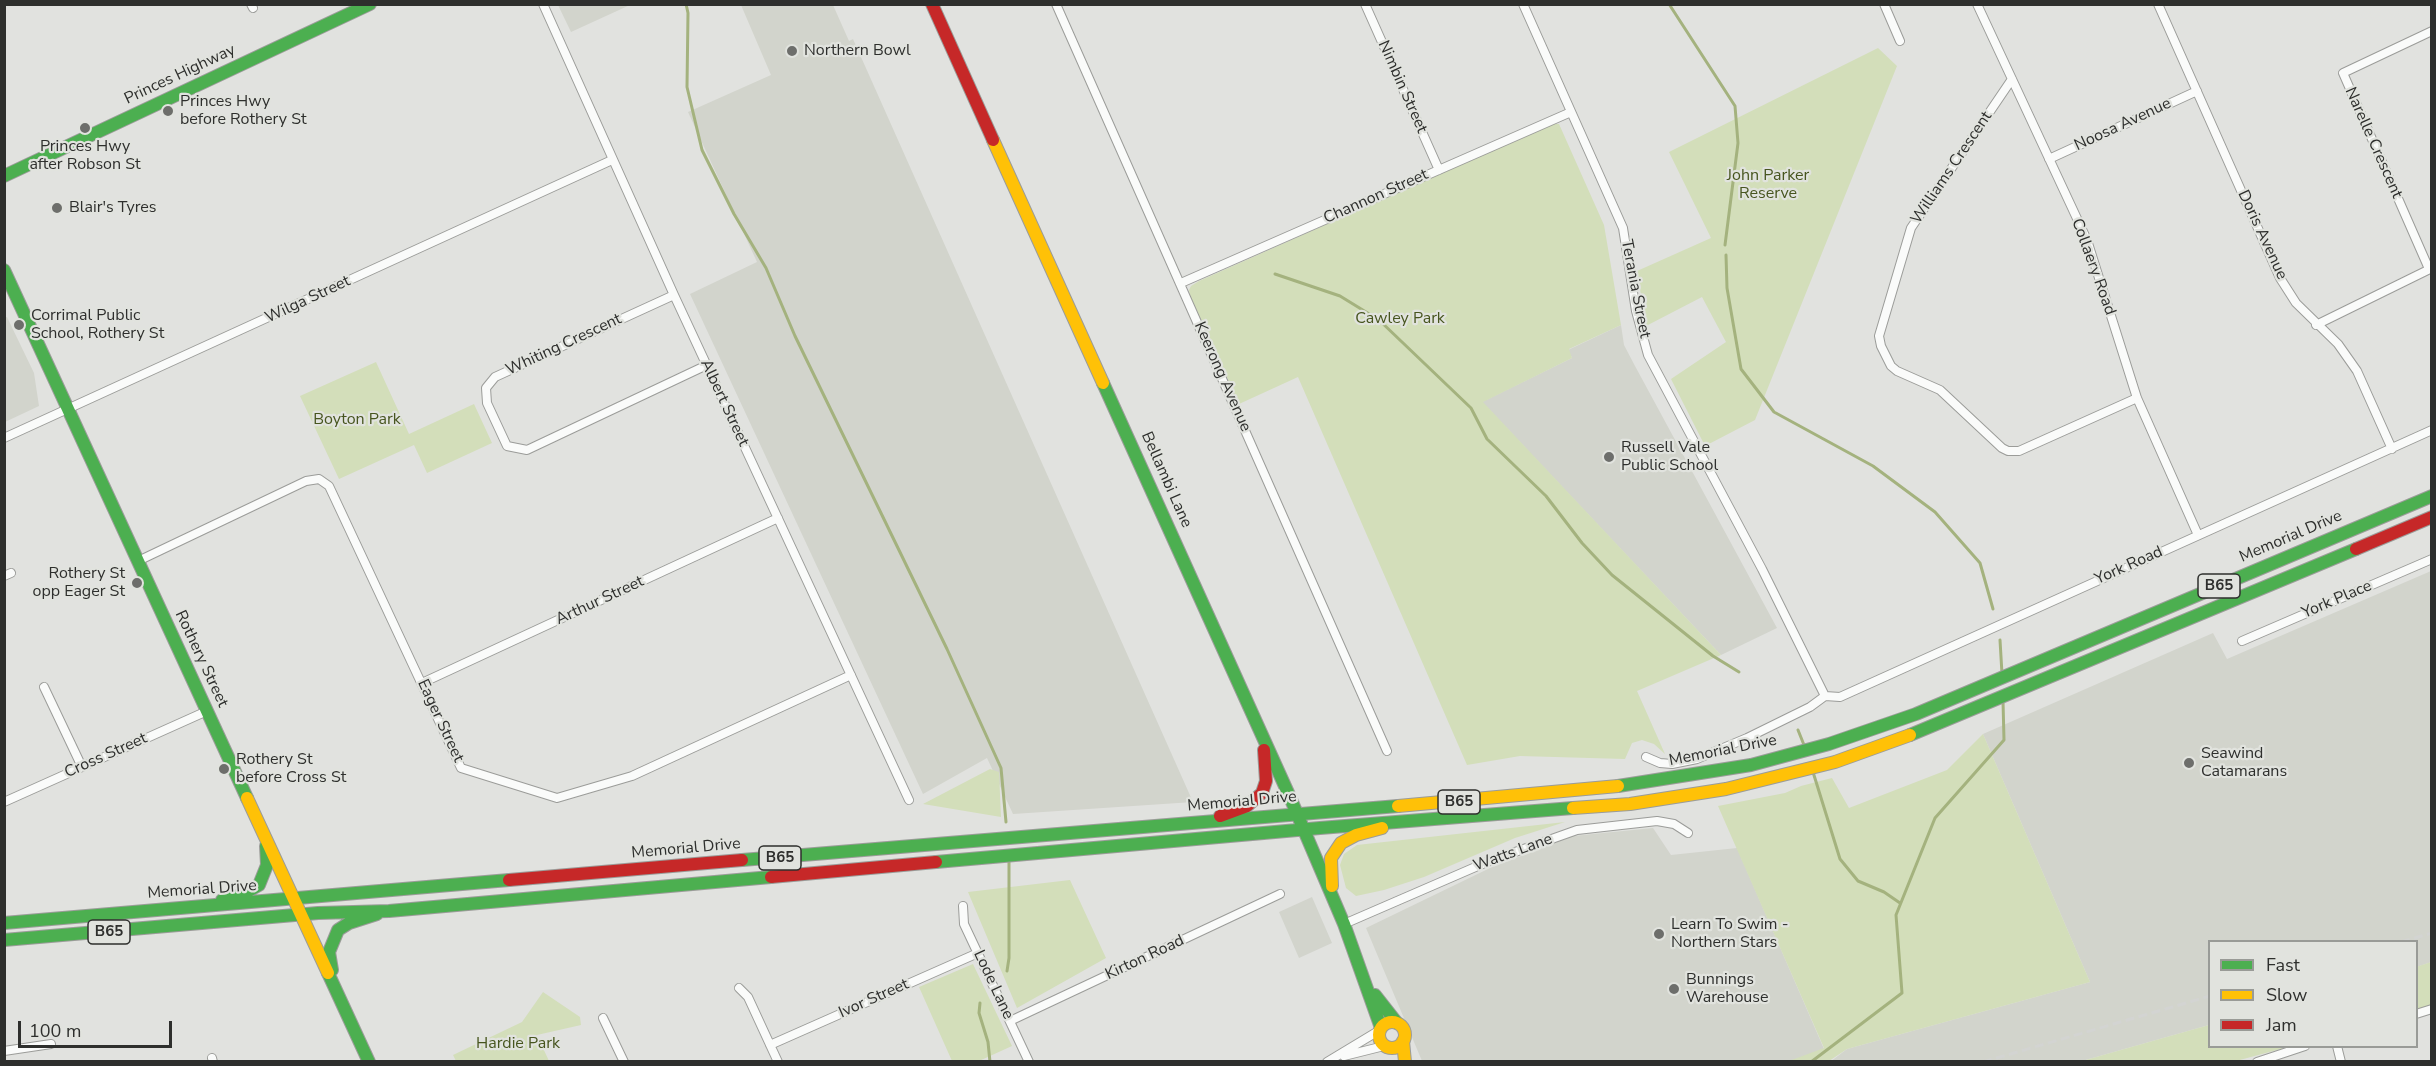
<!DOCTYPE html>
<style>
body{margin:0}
#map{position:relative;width:2436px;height:1066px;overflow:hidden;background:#e1e2df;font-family:"Nunito Sans",sans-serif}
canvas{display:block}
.frame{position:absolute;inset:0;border:6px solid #2e2f2d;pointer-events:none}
.legend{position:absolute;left:2208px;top:940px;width:210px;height:108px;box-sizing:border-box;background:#e1e3de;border:2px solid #999b97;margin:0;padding:8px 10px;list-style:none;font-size:18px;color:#2e2f2d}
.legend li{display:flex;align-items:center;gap:12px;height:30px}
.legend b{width:30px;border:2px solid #999b97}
.scale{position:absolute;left:18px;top:1021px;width:154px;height:27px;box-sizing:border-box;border:3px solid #2e2f2d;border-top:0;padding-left:8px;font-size:18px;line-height:21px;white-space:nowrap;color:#2e2f2d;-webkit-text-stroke:4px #e1e3de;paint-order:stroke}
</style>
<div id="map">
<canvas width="2436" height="1066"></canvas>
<div class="frame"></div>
<ul class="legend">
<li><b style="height:8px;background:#4caf50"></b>Fast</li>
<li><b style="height:8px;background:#ffc107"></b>Slow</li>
<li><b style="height:8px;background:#c62828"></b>Jam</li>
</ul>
<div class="scale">100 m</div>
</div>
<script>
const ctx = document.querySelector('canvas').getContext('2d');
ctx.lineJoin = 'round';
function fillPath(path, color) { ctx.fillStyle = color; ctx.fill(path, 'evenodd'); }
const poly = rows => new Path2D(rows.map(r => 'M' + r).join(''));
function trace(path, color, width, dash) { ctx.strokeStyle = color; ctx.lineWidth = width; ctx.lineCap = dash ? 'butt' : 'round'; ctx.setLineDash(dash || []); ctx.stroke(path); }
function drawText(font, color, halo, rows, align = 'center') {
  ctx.font = font + ' "Nunito Sans",sans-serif'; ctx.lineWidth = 4.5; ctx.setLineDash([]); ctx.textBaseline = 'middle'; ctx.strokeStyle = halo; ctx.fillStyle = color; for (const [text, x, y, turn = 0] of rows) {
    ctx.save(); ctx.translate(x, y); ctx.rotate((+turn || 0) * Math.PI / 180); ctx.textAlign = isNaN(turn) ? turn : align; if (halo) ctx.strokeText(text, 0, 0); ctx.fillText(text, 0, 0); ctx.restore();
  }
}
fillPath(poly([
 [558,5,630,5,571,32],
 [741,5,833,5,849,41,853,39,1193,802,1013,814,987,758,923,794,690,294,757,262,688,112,771,75],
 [7,317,34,373,39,406,5,422,4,318],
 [1621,325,1624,345,1635,366,1777,628,1721,655,1482,402,1572,358,1568,350],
 [2431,571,2431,962,2417,967,2416,942,2210,942,2209,1025,2082,1061,1830,1062,1847,1049,2090,982,1983,734,2213,633,2227,659],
 [1653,828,1671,855,1737,848,1824,1049,1789,1062,1422,1061,1366,928,1490,868,1573,836],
 [1312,897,1332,943,1299,958,1279,912]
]), '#d2d4cc');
fillPath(poly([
 [1878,48,1897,66,1755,420,1705,446,1671,379,1726,342,1702,297,1646,326,1637,271,1711,238,1669,152],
 [1552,124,1559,124,1604,225,1621,325,1569,349,1572,358,1483,402,1721,655,1637,691,1665,754,1654,744,1642,740,1632,743,1625,759,1520,756,1467,765,1298,377,1239,404,1190,296,1189,290,1191,286,1199,281],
 [376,362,409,434,474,404,492,443,427,473,414,445,339,479,300,396],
 [1983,734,2090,982,1847,1049,1829,1061,1789,1061,1824,1048,1718,806,1785,793,1801,786,1832,778,1849,808,1947,770],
 [990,769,999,772,1001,817,923,804],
 [1565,822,1515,838,1424,877,1384,890,1356,896,1346,888,1340,865,1344,854,1357,845],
 [1070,880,1106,958,1017,1008,968,892],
 [2431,962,2431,1005,2417,1009,2416,967],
 [973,964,1012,1046,979,1061,952,1061,919,987],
 [543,992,580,1017,581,1025,537,1035,549,1061,456,1061,453,1055,522,1022],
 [2209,1025,2210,1046,2288,1047,2236,1061,2082,1061]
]), '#d3deba');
trace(poly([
 [686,4,688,13,687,87,702,150,734,214,766,268,795,336,947,649,1001,768,1006,822],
 [1669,4,1735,106,1738,143,1725,245],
 [1726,255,1727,288,1741,369,1774,412,1873,466,1935,512,1980,563,1993,609],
 [1275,274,1340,296,1379,320,1471,408,1487,439,1546,496,1582,543,1612,575,1713,656,1739,672],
 [2000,640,2002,674],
 [1798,730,1804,745],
 [1813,772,1840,859,1858,881,1884,892,1900,903],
 [1007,971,1009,958,1009,862],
 [980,1003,979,1013,988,1042,990,1062],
 [1811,1062,1902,993,1896,915,1935,818,2004,740,2003,701]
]), '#a4b27e', 3);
const street = poly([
 [251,4,253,8],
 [543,4,674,295,909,800],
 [1056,4,1387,751],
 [1365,4,1439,170],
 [1523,4,1623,228,1636,311,1648,355,1762,569,1825,696],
 [1884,4,1900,41],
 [1977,4,2087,240,2137,398,2198,535],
 [2158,4,2280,278,2296,303,2338,344,2357,371,2392,449],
 [2012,79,1911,228,1879,336,1881,346,1891,366,1897,371,1940,390,2002,448,2008,451,2019,451,2137,398],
 [2049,159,2197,91],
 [2429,269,2343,73,2432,31],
 [1181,283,1571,112],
 [674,295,495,377,486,388,487,403,507,446,527,450,707,365],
 [2316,325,2432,268],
 [4,438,612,160],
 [138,561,306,481,319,479,329,486,461,768,557,798,632,776,851,675],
 [4,576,11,573],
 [2242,641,2432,559],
 [422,683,778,518],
 [44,687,82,767],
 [1825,696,1840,697,2432,430],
 [1646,757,1660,763,1672,764,1697,759,1747,738,1810,707,1825,696],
 [4,802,207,711],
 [963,906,964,924,1029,1062],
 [1344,924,1487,862,1577,830,1657,821,1674,824,1688,833],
 [739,988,748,997,778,1062],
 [2416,1014,2432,1009],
 [603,1018,624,1062],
 [1010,1021,1280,894],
 [770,1045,978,953],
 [2337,1046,2341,1062],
 [4,1051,51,1044],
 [1344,1056,1384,1046],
 [212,1058,213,1062],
 [1327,1062,1380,1030],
 [2257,1062,2305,1046]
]);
const fast = poly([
 [4,176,370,4],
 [4,270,247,798],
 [1103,383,1289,795,1344,924,1381,1028],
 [1910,735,2356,549],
 [1618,786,1751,765,1829,744,1916,714,2432,496],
 [742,860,1398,806],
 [936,862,1320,828,1573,808],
 [222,900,241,895,259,885,267,865,266,846],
 [4,923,509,880],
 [4,940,318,913,389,911,771,877],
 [332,970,329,952,338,930,349,923,377,914],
 [328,973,369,1062],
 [1375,995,1397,1023]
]);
const slow = poly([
 [993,140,1103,383],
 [247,798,328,973],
 [1398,806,1618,786],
 [1573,808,1630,804,1726,789,1835,762,1910,735],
 [1332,886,1331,858,1341,843,1356,835,1382,828],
 '1379 1035a13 13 0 1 1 26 0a13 13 0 1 1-26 0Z',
 [1403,1041,1405,1062]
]);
const jam = poly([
 [932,4,993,140],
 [2356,549,2432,517],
 [1220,816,1247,806,1262,793,1266,781,1264,750],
 [771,877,936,862],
 [509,880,742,860]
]);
trace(street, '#9b9c99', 10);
trace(fast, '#9b9c99', 14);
trace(slow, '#9b9c99', 14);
trace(jam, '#9b9c99', 14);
trace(street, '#fafbfa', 8);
trace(fast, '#4caf50', 12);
trace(slow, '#ffc107', 12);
trace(jam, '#c62828', 12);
trace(poly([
 [2401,942,2432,933],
 [1983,1062,2210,996]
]), '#d3d4d2', 3, [9, 4.5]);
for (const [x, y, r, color] of [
 [792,51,6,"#6d6e6b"],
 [168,111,6,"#6d6e6b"],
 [85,128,6,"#6d6e6b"],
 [57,208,6,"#6d6e6b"],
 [19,325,6,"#6d6e6b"],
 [1609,457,6,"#6d6e6b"],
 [137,583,6,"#6d6e6b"],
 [2189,763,6,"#6d6e6b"],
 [224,769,6,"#6d6e6b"],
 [1659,934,6,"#6d6e6b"],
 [1674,989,6,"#6d6e6b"]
]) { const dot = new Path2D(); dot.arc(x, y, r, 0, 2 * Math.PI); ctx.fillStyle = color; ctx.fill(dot); trace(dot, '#e1e3de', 2); }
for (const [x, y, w] of [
 [2219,586,42],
 [1459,802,42],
 [780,858,42],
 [109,932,42]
]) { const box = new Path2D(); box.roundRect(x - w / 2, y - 12, w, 24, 4.5); ctx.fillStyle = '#e1e3de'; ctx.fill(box); trace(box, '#2e2f2d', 1.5); }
drawText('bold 15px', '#2e2f2d', null, [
 ["B65",2219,586],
 ["B65",1459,802],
 ["B65",780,858],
 ["B65",109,932]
]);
drawText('16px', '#2e2f2d', '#e1e3de', [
 ["Northern Bowl",804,51],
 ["Princes Hwy",180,102],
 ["before Rothery St",180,120],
 ["Princes Hwy",85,147,"center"],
 ["after Robson St",85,165,"center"],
 ["Blair's Tyres",69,208],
 ["Corrimal Public",31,316],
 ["School, Rothery St",31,334],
 ["Russell Vale",1621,448],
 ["Public School",1621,466],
 ["Rothery St",125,574,"right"],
 ["opp Eager St",125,592,"right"],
 ["Seawind",2201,754],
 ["Catamarans",2201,772],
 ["Rothery St",236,760],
 ["before Cross St",236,778],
 ["Learn To Swim -",1671,925],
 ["Northern Stars",1671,943],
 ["Bunnings",1686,980],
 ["Warehouse",1686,998]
], 'left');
drawText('16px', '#2e2f2d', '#e1e3de', [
 ["Princes Highway",180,75,-25],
 ["Nimbin Street",1402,87,66],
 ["Noosa Avenue",2123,125,-25],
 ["Narelle Crescent",2373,143,66],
 ["Williams Crescent",1952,168,-56],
 ["Channon Street",1376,197,-24],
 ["Doris Avenue",2262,235,65],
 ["Collaery Road",2093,267,70],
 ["Terania Street",1635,289,79],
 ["Wilga Street",308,300,-25],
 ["Whiting Crescent",564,345,-25],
 ["Keerong Avenue",1222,377,66],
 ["Albert Street",724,403,65],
 ["Bellambi Lane",1166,480,66],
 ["Memorial Drive",2291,537,-23],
 ["York Road",2129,566,-24],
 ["York Place",2337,600,-23],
 ["Arthur Street",600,601,-25],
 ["Rothery Street",201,659,65],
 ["Eager Street",440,721,65],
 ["Memorial Drive",1723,751,-11],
 ["Cross Street",106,756,-24],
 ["Memorial Drive",1242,802,-5],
 ["Memorial Drive",686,849,-5],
 ["Watts Lane",1513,853,-20],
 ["Memorial Drive",202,890,-4],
 ["Kirton Road",1145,958,-25],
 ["Lode Lane",993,985,65],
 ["Ivor Street",874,999,-24]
]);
drawText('16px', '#47551f', '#e1e3de', [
 ["John Parker",1768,176],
 ["Reserve",1768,194],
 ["Cawley Park",1400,319],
 ["Boyton Park",357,420],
 ["Hardie Park",518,1044]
]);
</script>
